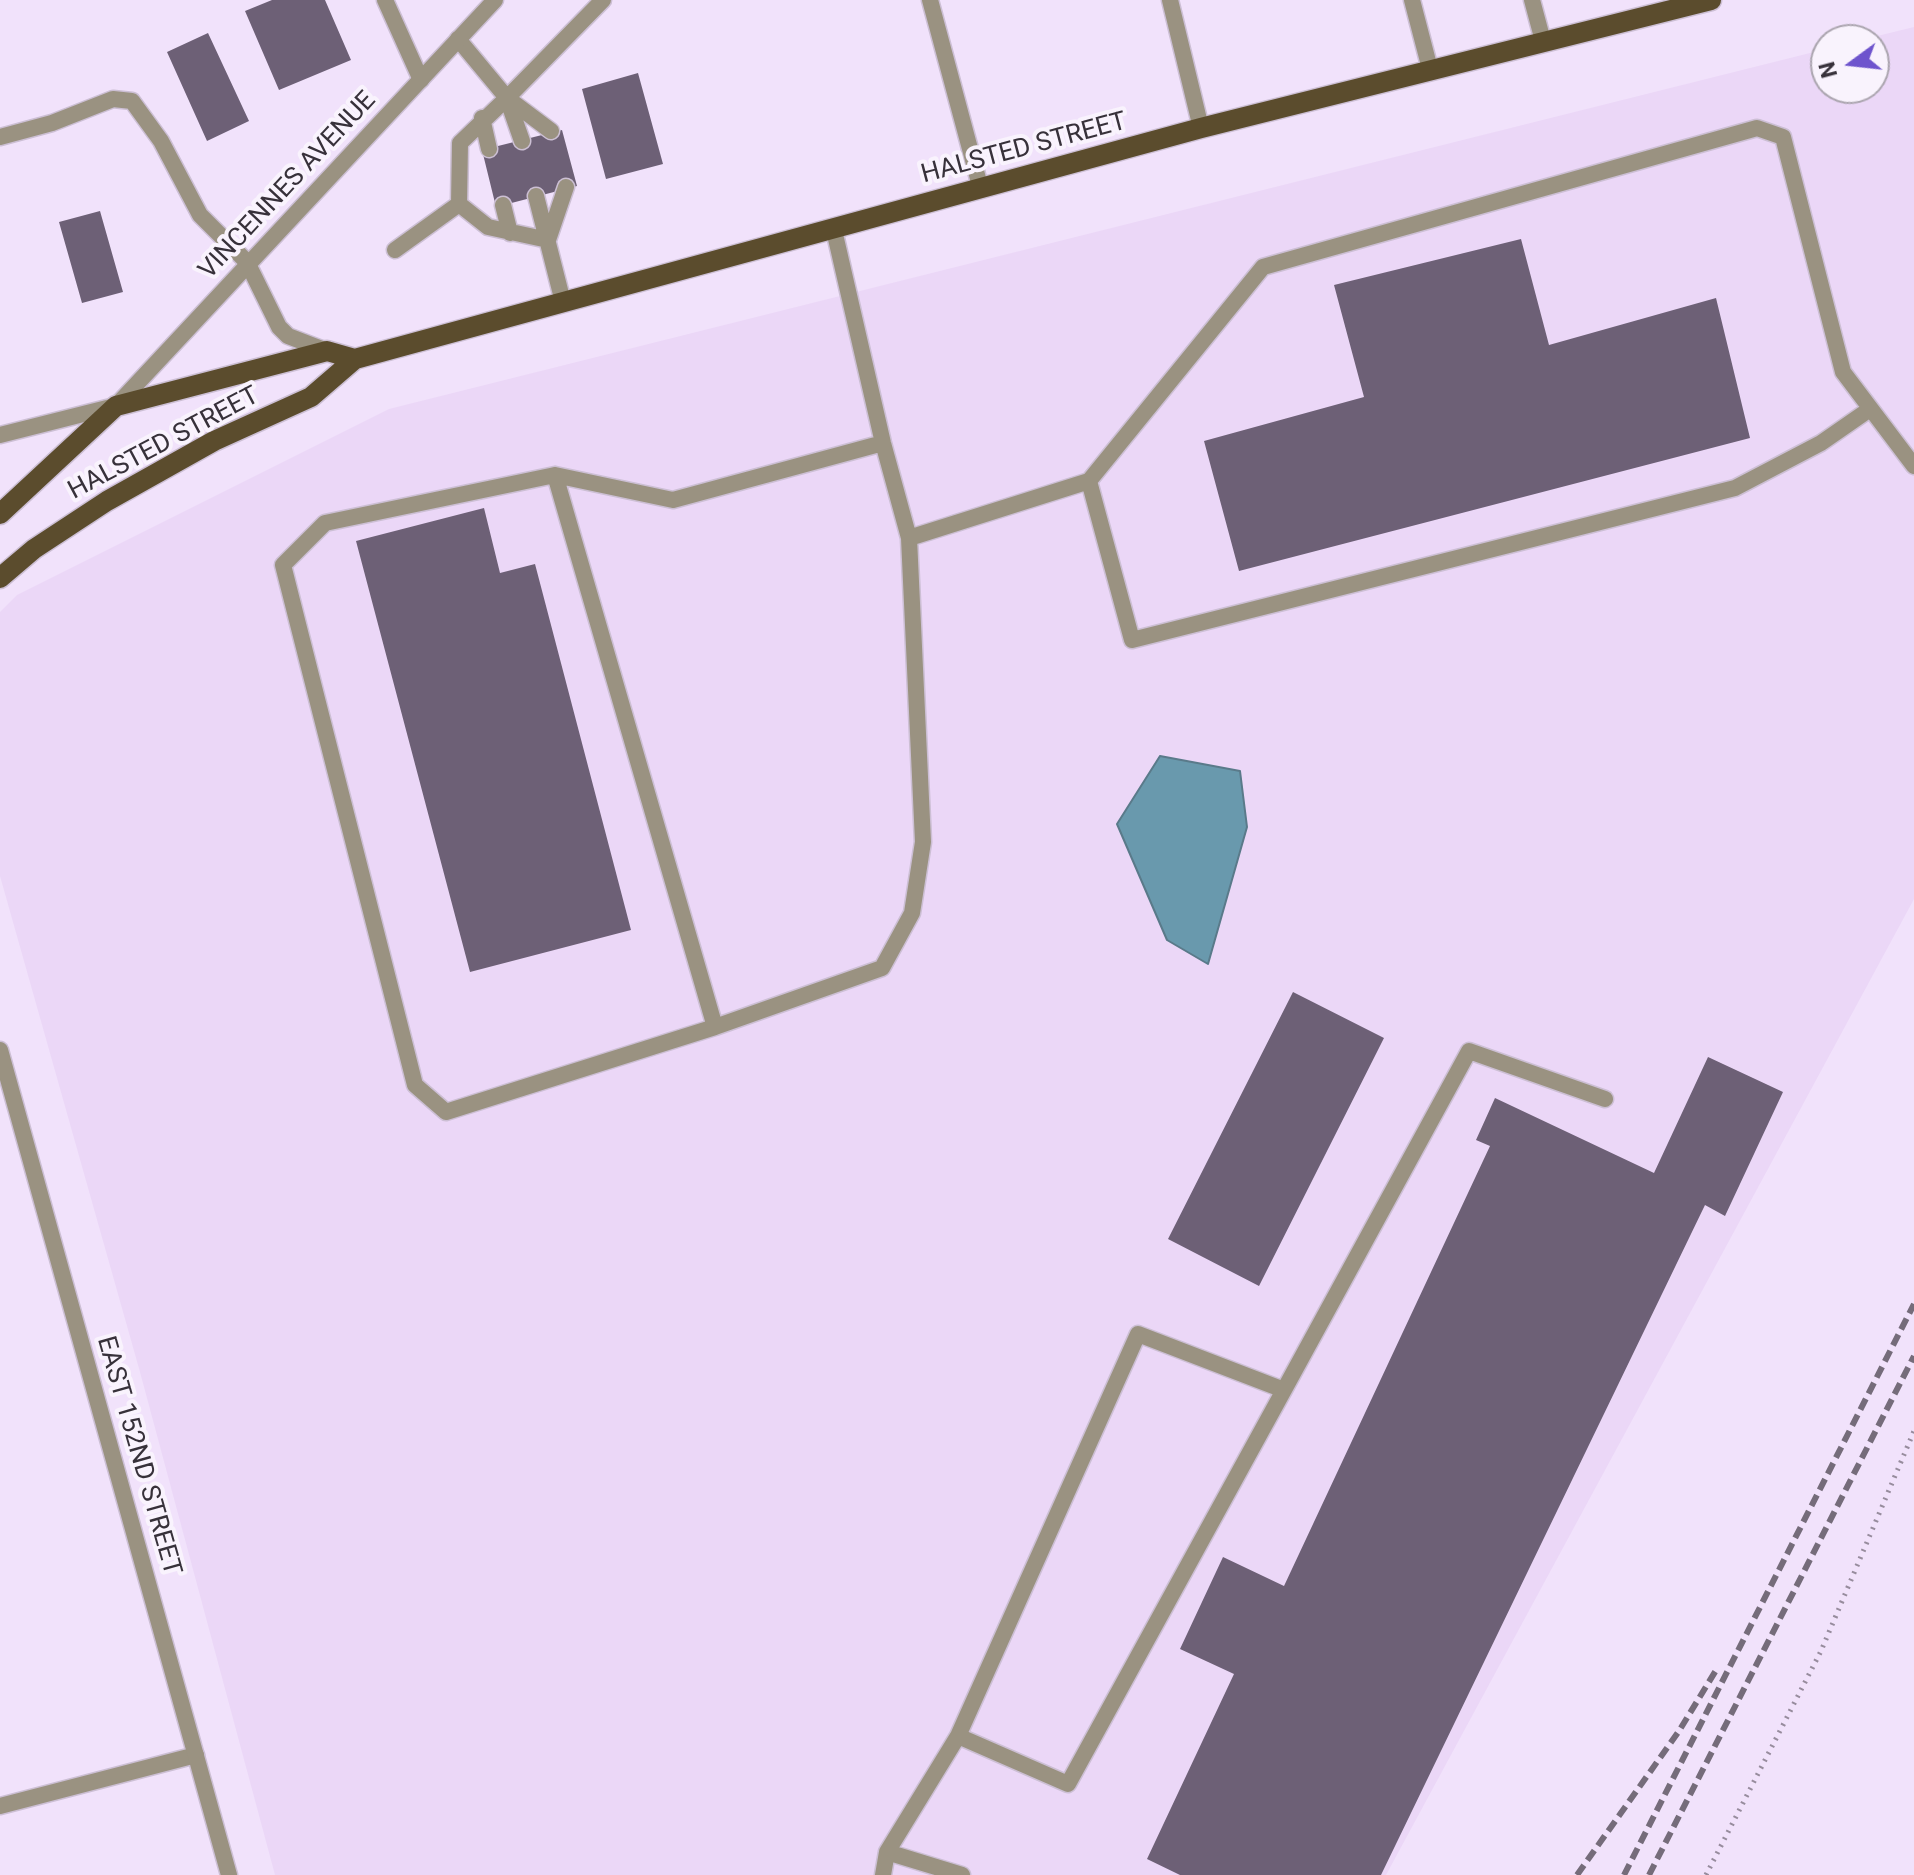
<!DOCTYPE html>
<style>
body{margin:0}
#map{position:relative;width:1914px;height:1875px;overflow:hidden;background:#f1e2fb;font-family:Roboto,sans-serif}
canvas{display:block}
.north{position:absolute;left:1810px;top:24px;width:80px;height:80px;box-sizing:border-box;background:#f9f3fd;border:2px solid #aba5af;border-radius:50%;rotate:255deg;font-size:22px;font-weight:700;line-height:32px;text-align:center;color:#37313a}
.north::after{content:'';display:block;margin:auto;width:28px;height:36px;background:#6e54cd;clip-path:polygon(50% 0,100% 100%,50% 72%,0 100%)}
</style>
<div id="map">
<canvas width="1914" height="1875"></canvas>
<div class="north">N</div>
</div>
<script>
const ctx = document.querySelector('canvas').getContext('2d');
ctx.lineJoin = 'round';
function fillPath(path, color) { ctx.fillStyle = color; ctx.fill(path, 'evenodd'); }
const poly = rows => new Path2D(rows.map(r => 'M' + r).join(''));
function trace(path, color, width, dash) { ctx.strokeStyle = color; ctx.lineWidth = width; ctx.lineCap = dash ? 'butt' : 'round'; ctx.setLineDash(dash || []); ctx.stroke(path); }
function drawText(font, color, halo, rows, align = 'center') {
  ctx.font = font + ' Roboto,sans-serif'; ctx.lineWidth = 8; ctx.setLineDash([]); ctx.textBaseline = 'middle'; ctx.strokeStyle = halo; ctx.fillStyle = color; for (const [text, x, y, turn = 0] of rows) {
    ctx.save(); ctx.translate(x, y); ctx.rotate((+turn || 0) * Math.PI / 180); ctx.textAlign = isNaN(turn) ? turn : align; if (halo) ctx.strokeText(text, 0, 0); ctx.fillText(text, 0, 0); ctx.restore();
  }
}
fillPath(poly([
 [1914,27,1914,899,1386,1875,275,1875,140,1372,0,876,0,612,17,595,389,409,1826,49,1826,88,1874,88,1874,40,1861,40]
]), '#ebd7f7');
const water = poly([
 [1160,756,1240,771,1247,827,1208,964,1167,940,1117,824,1160,756]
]);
fillPath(water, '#6999ad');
trace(water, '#5a7a8a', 2);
fillPath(poly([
 [272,0,325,0,351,60,279,90,245,11],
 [208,33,249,121,207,141,167,52],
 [638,73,663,164,606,179,582,89],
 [562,130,577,186,496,207,482,150],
 [100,211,123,292,82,303,59,222],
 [1521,239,1549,345,1716,298,1750,438,1239,571,1204,441,1364,397,1334,285],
 [484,508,500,573,535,564,631,930,470,972,356,541],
 [1293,992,1384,1038,1259,1286,1168,1239],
 [1708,1057,1783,1092,1725,1216,1705,1205,1381,1875,1180,1875,1147,1859,1234,1674,1180,1649,1223,1557,1284,1586,1490,1146,1476,1140,1495,1098,1654,1173]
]), '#6d6076');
const service = poly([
 [1170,0,1201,128],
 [1532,0,1543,41],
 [458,39,507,98,522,141],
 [507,98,603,0],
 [482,118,489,149],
 [0,137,52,123,113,99,132,101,161,141,200,215,247,262],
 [536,196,563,302],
 [459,204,460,143,507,98,551,131],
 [503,205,510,233],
 [834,230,883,443,909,538,923,842,912,913,882,968,715,1027,446,1112,415,1085,283,565,325,523,555,475,673,500,883,443],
 [395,250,459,204,488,227,548,240,566,187],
 [555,475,715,1027],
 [1089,481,1132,640,1735,488,1821,443,1870,409],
 [909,538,1089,481,1263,267,1757,128,1783,137,1843,372,1914,466],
 [1284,1390,1469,1051,1605,1099],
 [0,1806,196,1755],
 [887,1852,962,1875],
 [883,1875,887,1852,958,1736,1138,1334,1284,1390,1068,1784,958,1736]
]);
const minor = poly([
 [385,0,421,80],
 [930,0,980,186],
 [1412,0,1430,69],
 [0,435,115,406],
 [0,1050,229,1875]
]);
const tertiary = poly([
 [247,262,279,327,288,336,327,351],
 [116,406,495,0]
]);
const primary = poly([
 [0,514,116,406,327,351,355,359],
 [0,578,34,549,107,501,214,441,311,397,355,359,1201,128,1711,0]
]);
trace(service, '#ccbfd4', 19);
trace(minor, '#ccbfd4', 19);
trace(tertiary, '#ccbfd4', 19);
trace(primary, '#ccbfd4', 23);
trace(poly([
 [1706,1875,1821,1651,1914,1431]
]), '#978c9d', 5, [2, 6]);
trace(service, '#9a9281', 16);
trace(minor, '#9a9281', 16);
trace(tertiary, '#9a9281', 16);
trace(primary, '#5b4c2d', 20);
trace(poly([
 [1577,1875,1679,1731,1718,1667],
 [1624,1875,1914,1304],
 [1649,1875,1914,1356]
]), '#756c7a', 6, [12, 6]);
drawText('26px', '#37313a', '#f9f3fd', [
 ["HALSTED STREET",1024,149,-15],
 ["VINCENNES AVENUE",288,186,-47],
 ["HALSTED STREET",164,444,-28],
 ["EAST 152ND STREET",138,1456,74]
]);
</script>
